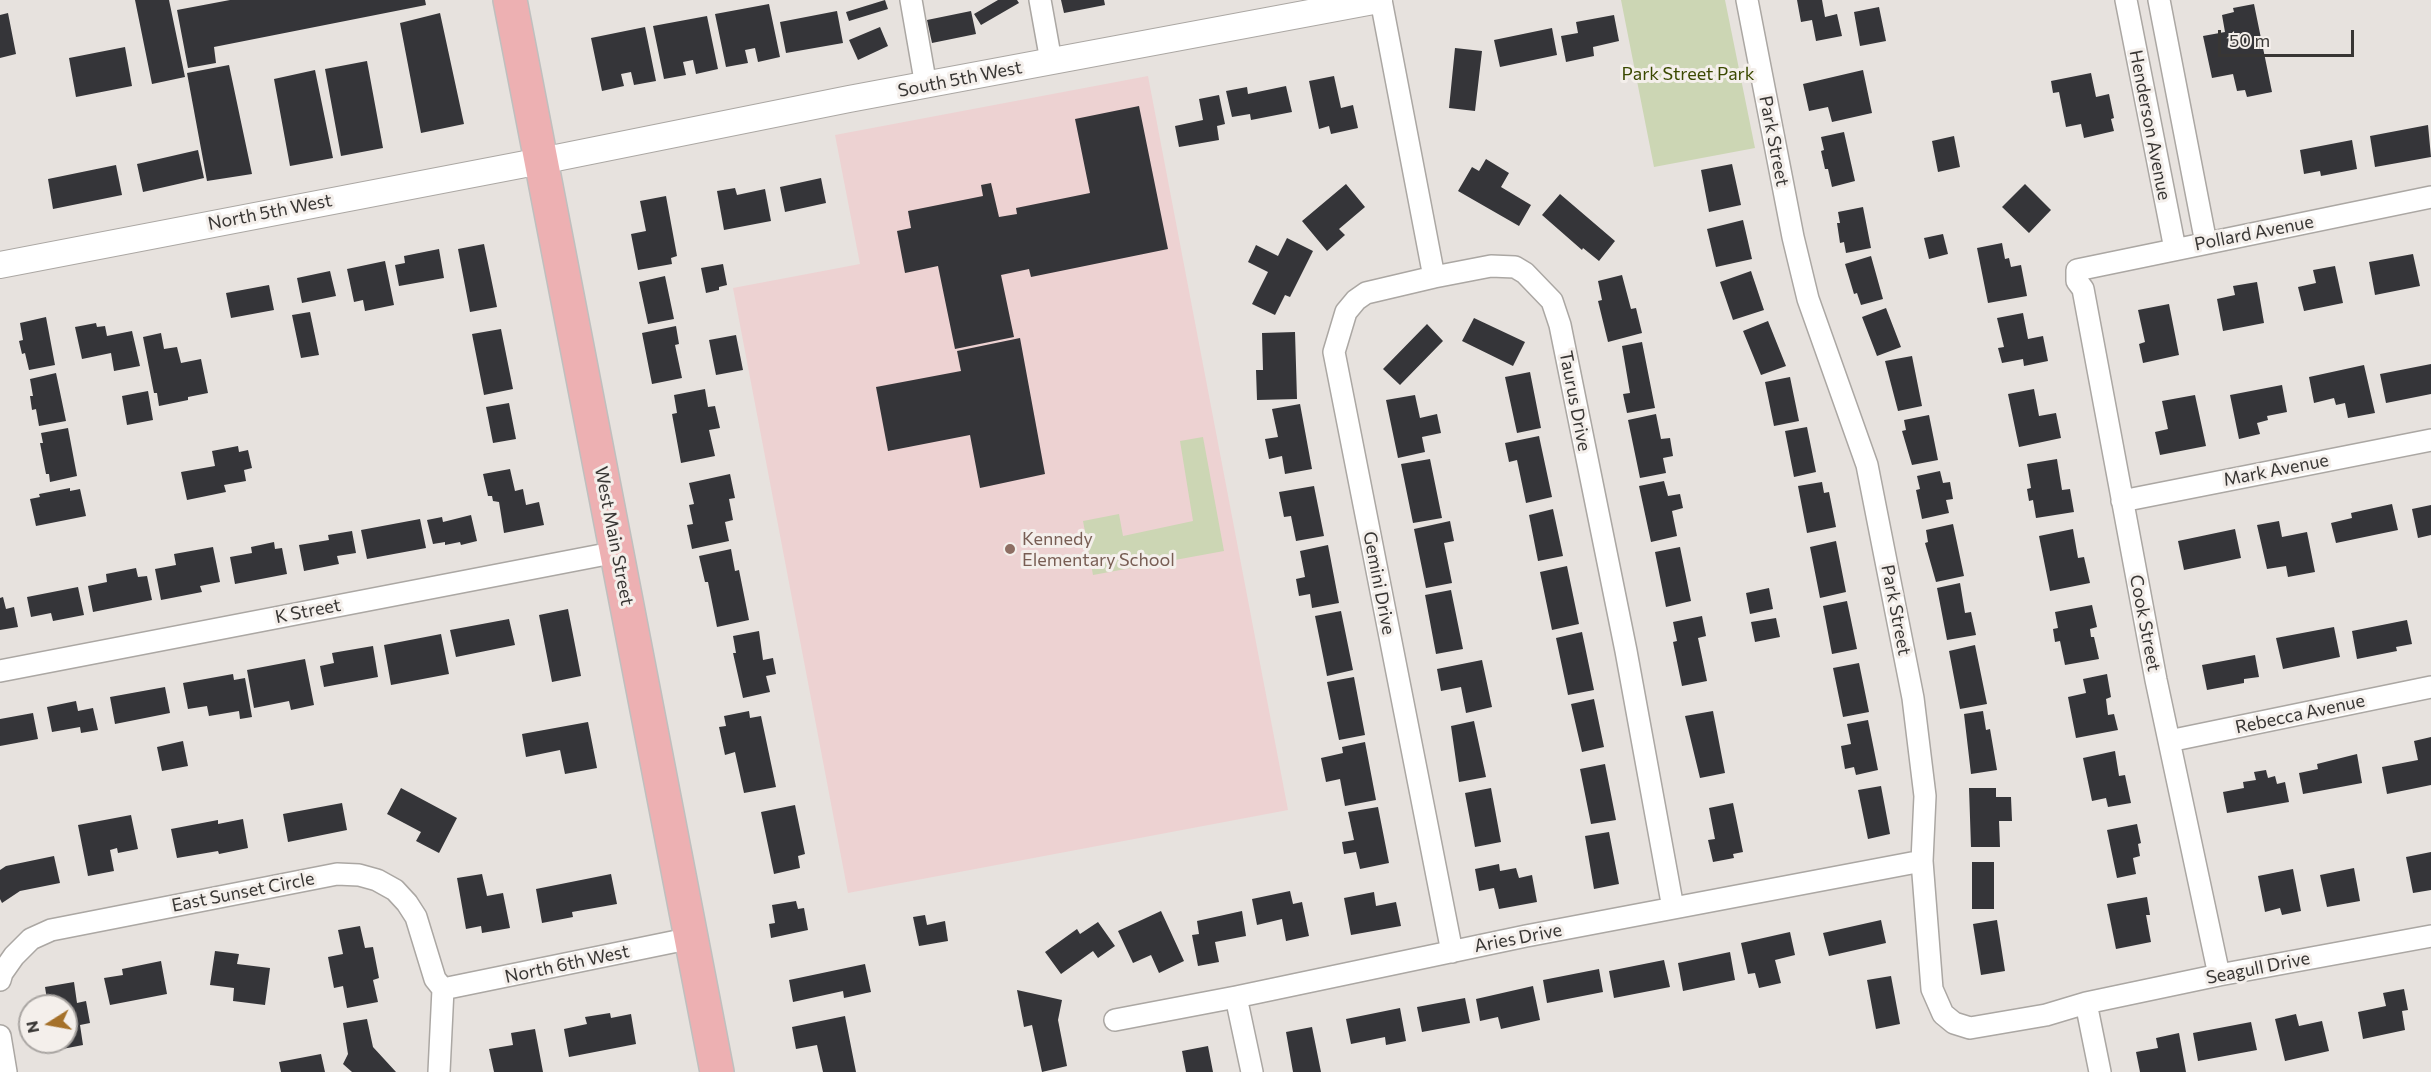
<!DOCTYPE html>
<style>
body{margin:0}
#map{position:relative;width:2431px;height:1072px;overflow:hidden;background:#e7e2de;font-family:Commissioner,sans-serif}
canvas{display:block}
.north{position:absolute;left:18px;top:994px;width:60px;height:60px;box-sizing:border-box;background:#f4efeb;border:2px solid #a9a5a2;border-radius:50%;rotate:259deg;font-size:16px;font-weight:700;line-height:24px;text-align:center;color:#383634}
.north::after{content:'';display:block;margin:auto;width:21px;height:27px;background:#a5712a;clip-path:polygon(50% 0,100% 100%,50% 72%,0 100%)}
.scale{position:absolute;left:2218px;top:30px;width:136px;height:27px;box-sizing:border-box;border:3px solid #383634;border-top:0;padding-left:8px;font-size:18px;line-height:21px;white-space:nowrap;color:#383634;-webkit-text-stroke:4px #f4efeb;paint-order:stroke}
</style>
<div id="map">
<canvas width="2431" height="1072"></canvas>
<div class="north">N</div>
<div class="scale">50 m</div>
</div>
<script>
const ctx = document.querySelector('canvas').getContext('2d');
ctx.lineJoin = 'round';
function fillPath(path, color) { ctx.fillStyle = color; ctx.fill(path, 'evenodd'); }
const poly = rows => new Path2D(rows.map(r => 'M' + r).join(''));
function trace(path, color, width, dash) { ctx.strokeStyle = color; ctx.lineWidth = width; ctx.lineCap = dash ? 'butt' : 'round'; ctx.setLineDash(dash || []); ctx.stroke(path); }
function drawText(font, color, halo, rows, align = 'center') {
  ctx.font = font + ' Commissioner,sans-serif'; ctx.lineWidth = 6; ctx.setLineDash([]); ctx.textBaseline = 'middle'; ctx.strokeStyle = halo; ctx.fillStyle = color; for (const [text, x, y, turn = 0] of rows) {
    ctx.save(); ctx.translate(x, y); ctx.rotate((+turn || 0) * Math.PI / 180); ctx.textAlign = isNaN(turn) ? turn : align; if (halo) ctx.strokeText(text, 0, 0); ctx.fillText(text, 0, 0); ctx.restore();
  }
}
fillPath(poly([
 [1148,76,1288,810,848,893,733,288,860,264,835,135]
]), '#edd2d2');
fillPath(poly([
 [1621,0,1725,0,1755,148,1654,167],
 [1203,437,1224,551,1093,575,1083,521,1119,514,1123,536,1193,521,1180,441]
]), '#ccd6b4');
fillPath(poly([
 [135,0,169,0,185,77,152,84],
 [230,0,425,0,426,5,214,47,216,63,188,68,177,10],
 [885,0,888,9,849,21,846,12],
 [998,0,1017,0,1019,3,981,25,974,14],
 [1061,0,1104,0,1105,5,1064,13],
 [1797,0,1822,0,1825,17,1837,14,1842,36,1816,41,1812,20,1801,22],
 [769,4,780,57,758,62,755,48,745,50,748,63,726,67,715,14],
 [2254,4,2272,92,2247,97,2245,90,2237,91,2233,74,2212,78,2203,36,2225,32,2222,15,2234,12,2233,8],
 [1879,7,1886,41,1860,46,1854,12],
 [837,11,843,43,786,53,780,22],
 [971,11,976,34,932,43,927,20],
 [8,13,16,54,0,58,0,15],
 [440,13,464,124,421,133,400,23],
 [1614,15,1619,41,1593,47,1594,56,1566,62,1561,36,1578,33,1576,22],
 [707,16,718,69,696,74,693,60,683,62,686,75,664,79,653,26],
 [645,27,656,81,634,85,631,72,621,74,624,86,602,91,591,38],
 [880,27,888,46,858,60,849,40],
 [1552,28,1557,55,1500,67,1494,40],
 [125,47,132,86,76,97,69,58],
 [1455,48,1482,51,1475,111,1449,108],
 [367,61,383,148,341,156,325,69],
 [229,65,252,174,207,181,187,73],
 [315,70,333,158,290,166,274,79],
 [1863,70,1872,113,1832,122,1828,107,1809,111,1803,84],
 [2091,73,2096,97,2109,94,2114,118,2111,119,2114,131,2084,138,2081,124,2066,127,2059,92,2053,93,2051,81],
 [1334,76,1341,108,1353,105,1358,128,1331,134,1329,126,1319,129,1309,81],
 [1286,86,1292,112,1251,120,1250,114,1232,117,1226,91,1247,87,1248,94],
 [1219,95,1225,124,1217,126,1219,140,1179,147,1175,126,1203,120,1199,99],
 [1139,106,1168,249,1031,277,1029,269,1001,275,1014,337,955,349,938,266,905,273,897,231,911,228,908,211,983,196,981,185,991,183,999,217,1017,214,1016,208,1090,193,1075,119],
 [2428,125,2431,157,2375,167,2370,136],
 [1844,132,1855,181,1832,187,1828,169,1825,169,1821,151,1824,150,1821,137],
 [1954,136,1960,167,1938,172,1932,141],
 [2352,140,2357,169,2321,176,2320,171,2304,174,2300,150],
 [198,150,204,178,143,192,137,164],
 [1486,159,1509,173,1501,187,1531,205,1519,226,1458,191,1472,167,1479,171],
 [1732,164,1741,205,1709,212,1701,170],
 [116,165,122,195,53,209,48,179],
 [821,178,826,203,785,212,780,187],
 [1346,184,1365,207,1339,229,1345,235,1327,251,1302,221],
 [2025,184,2051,210,2029,233,2002,207],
 [735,188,737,195,765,189,771,221,724,230,717,191],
 [1560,194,1615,241,1599,261,1583,248,1582,250,1542,215],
 [666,196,677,256,671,258,672,264,638,270,631,234,646,231,640,201],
 [1863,207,1871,248,1846,253,1844,242,1840,243,1837,223,1840,223,1838,212],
 [1743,220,1752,259,1716,267,1707,229],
 [1943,234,1948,254,1929,259,1924,238],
 [1287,238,1313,251,1290,297,1285,295,1275,315,1252,304,1268,272,1248,262,1256,245,1278,256],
 [2002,243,2005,259,2009,258,2011,267,2021,265,2027,296,1988,303,1977,248],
 [484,244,497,307,470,312,458,249],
 [439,249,444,278,399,286,395,265,405,263,404,256],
 [2413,254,2420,286,2375,295,2369,262],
 [1871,256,1883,299,1861,305,1857,293,1854,294,1845,264],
 [385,261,394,305,365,311,363,300,354,302,347,269],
 [723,264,727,285,719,287,719,290,706,293,701,268],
 [2335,266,2343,303,2304,311,2298,287,2316,283,2313,270],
 [330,271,336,296,302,303,297,278],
 [1751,271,1764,310,1733,320,1720,282],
 [1622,275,1631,309,1636,308,1642,333,1608,342,1598,301,1602,300,1598,281],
 [665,276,674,319,648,324,639,282],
 [2257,282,2264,323,2223,331,2217,299,2235,295,2233,286],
 [269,285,274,310,231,318,226,293],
 [2169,304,2179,355,2143,363,2139,344,2145,342,2138,310],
 [1886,308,1901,347,1877,356,1862,317],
 [310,312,319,355,301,358,292,315],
 [2023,313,2028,339,2043,336,2048,361,2024,366,2023,359,2002,363,1998,348,2004,347,1997,318],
 [46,317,55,365,29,370,25,353,22,354,19,341,23,340,20,323],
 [1474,318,1525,342,1513,366,1462,341],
 [1768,321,1786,366,1761,375,1743,331],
 [96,323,97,327,105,326,107,336,132,331,140,366,114,371,111,353,82,359,75,327],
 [1427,324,1443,341,1400,385,1383,369],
 [676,326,679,344,675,345,682,378,652,384,642,333],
 [501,329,513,389,484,395,472,334],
 [1295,332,1297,399,1257,400,1256,370,1263,370,1262,333],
 [161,333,164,349,177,347,181,363,201,359,208,393,188,397,188,400,159,406,157,393,154,393,143,337],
 [736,335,743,370,716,375,709,340],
 [1020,338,1045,474,980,488,970,435,888,451,876,387,961,371,957,351],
 [1642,342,1655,408,1627,413,1623,394,1630,393,1622,346],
 [1912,356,1922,406,1898,411,1885,361],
 [2431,364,2431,394,2386,403,2380,374],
 [2364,365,2375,413,2348,418,2345,403,2336,405,2334,398,2314,403,2309,377],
 [1530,372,1541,428,1517,433,1505,377],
 [56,373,66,421,39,426,36,409,32,410,30,396,33,396,30,379],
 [1790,377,1799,421,1774,426,1765,382],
 [2282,385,2287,412,2267,416,2268,420,2257,423,2260,434,2239,439,2230,395],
 [705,389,708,407,715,406,720,428,709,430,715,456,681,463,672,414,677,413,674,395],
 [2034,389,2039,416,2056,413,2061,438,2019,447,2008,394],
 [148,391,153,420,127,425,122,396],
 [1415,395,1420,418,1437,414,1441,433,1422,437,1425,452,1398,458,1386,400],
 [2195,395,2206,446,2160,455,2155,432,2168,429,2162,401],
 [509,403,516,439,493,443,486,407],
 [1300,404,1312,469,1285,474,1282,456,1269,459,1265,439,1278,437,1272,409],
 [1656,414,1661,439,1670,438,1673,456,1663,458,1666,473,1640,478,1628,420],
 [1929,415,1938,460,1912,465,1902,431,1906,430,1904,420],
 [1807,427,1816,472,1794,477,1785,431],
 [68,428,77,476,50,482,49,474,46,474,40,443,43,443,41,433],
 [1539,436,1552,497,1526,503,1517,460,1509,462,1505,443],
 [238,446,239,452,248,450,252,468,244,470,246,481,224,485,226,492,187,500,181,472,215,466,212,451],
 [1430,459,1442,518,1413,523,1401,464],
 [2057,459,2062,490,2070,489,2074,512,2036,518,2033,500,2029,501,2027,489,2031,488,2027,464],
 [510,469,515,491,523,489,526,505,539,502,544,525,504,533,499,502,493,501,492,496,488,496,483,474],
 [1940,471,1943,483,1950,482,1953,499,1946,500,1949,513,1922,519,1916,490,1920,489,1917,476],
 [730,474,735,498,729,499,733,520,725,522,729,541,692,549,687,525,693,524,689,505,694,504,689,483],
 [1664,481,1668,496,1680,494,1683,508,1672,511,1677,536,1651,542,1639,486],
 [1822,482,1824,493,1829,492,1836,527,1807,533,1798,486],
 [1314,486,1324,536,1296,541,1291,516,1284,517,1279,492],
 [70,488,70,491,80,489,86,516,36,526,30,499,40,497,39,494],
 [2392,504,2398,530,2336,543,2331,523,2352,518,2351,513],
 [2431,505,2431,535,2418,538,2412,509],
 [1553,509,1563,556,1538,561,1529,515],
 [471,515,477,541,461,545,460,542,445,545,445,542,433,544,427,520,442,517,443,522],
 [420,519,426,548,367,559,361,530],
 [1450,521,1454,541,1444,543,1452,583,1426,588,1414,529],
 [2279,521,2282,537,2307,532,2315,572,2288,577,2286,566,2267,569,2257,525],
 [1953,524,1964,576,1936,582,1925,543,1928,542,1926,530],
 [2073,529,2078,558,2084,557,2090,583,2050,591,2039,536],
 [2235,529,2241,558,2184,570,2178,541],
 [352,531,356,553,337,556,339,564,304,571,299,545,329,540,328,535],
 [1836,541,1846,592,1820,598,1810,547],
 [274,542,275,549,282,548,287,574,235,584,230,557,252,553,251,547],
 [1328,545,1339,603,1312,608,1310,594,1299,596,1296,579,1305,577,1300,551],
 [213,547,220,582,200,586,202,592,161,600,155,569,176,565,174,554],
 [1680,547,1691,601,1666,607,1655,552],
 [731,549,735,571,739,570,749,620,717,627,708,582,705,582,699,556],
 [1567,566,1579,624,1552,630,1540,572],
 [136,568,138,577,147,576,152,600,93,612,88,586,107,582,106,574],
 [1960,583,1965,613,1971,612,1976,635,1947,640,1937,588],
 [78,587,84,615,53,621,51,613,31,617,27,597],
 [1769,588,1773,609,1750,614,1746,593],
 [1451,590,1463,649,1436,654,1425,595],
 [3,597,6,609,14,607,18,627,0,630,0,598],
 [1847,601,1857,649,1832,654,1823,606],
 [2092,605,2097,627,2090,629,2091,637,2094,637,2099,659,2065,665,2060,641,2055,642,2053,629,2058,628,2055,612],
 [568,609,581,676,552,682,539,615],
 [1341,611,1353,670,1327,676,1315,616],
 [1702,616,1706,636,1698,638,1707,681,1682,686,1673,642,1677,641,1673,622],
 [1776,618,1780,637,1755,642,1751,622],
 [509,619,515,645,456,657,450,630],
 [2407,620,2412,644,2396,647,2397,651,2357,659,2352,631],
 [2334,627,2340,657,2283,669,2276,638],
 [759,631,763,660,773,658,776,674,766,676,770,692,743,698,733,653,736,653,733,636],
 [1582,632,1594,690,1568,695,1556,638],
 [441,634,449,674,391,685,384,645],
 [1975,645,1987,704,1960,709,1949,651],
 [373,646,378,677,324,687,320,666,334,663,332,653],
 [2255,655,2259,677,2244,679,2244,683,2207,690,2202,665],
 [305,659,314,705,291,710,289,701,254,708,247,670],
 [1482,660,1492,707,1466,713,1461,687,1441,691,1437,669],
 [1859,663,1869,712,1843,717,1833,668],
 [233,674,234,680,245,678,252,717,240,719,239,711,209,716,207,706,188,709,183,683],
 [2107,674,2111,697,2106,699,2108,715,2114,714,2118,730,2076,738,2068,697,2086,693,2083,679],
 [1354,677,1365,735,1339,740,1327,682],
 [165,687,170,713,115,724,110,697],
 [1594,699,1604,747,1582,752,1571,704],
 [76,701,78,711,93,708,98,730,81,733,80,727,52,732,47,707],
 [749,711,750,718,761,716,776,787,744,793,735,752,725,755,719,727,726,726,724,716],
 [1713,711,1725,773,1700,778,1685,716],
 [1983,711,1986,730,1990,729,1997,770,1971,774,1964,714],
 [33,713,38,739,0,746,0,719],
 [1868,720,1878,770,1856,775,1854,767,1845,769,1841,746,1851,744,1847,724],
 [1474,721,1486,777,1459,782,1451,726],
 [588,722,597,768,565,774,560,750,526,757,522,734],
 [2431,737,2431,785,2387,794,2382,767,2418,760,2414,741],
 [183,741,188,766,162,771,157,747],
 [1365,742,1376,800,1345,806,1340,779,1326,782,1321,758,1343,753,1342,747],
 [2115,751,2119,776,2125,775,2131,803,2108,807,2106,798,2092,801,2083,758],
 [2357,754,2362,783,2303,794,2299,773,2318,769,2317,764],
 [1605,764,1616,820,1591,824,1580,769],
 [2266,770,2268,778,2275,776,2277,784,2285,782,2289,802,2227,813,2223,792,2244,788,2243,782,2256,780,2254,772],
 [1881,786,1890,834,1868,839,1858,790],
 [401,788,457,818,439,853,416,841,421,832,387,814],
 [1491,788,1501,842,1475,847,1465,793],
 [1969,788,1996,788,1996,797,2011,797,2012,821,1999,821,2000,847,1971,847],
 [342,803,347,830,288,842,283,814],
 [1733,803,1743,852,1733,854,1734,858,1713,862,1708,840,1715,839,1709,808],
 [795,805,805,854,798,856,800,868,774,874,761,812],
 [1378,807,1389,863,1360,869,1356,852,1344,854,1342,842,1354,840,1348,812],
 [131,815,138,849,118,853,117,848,110,850,114,871,88,876,78,825],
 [243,819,248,848,219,854,218,851,177,858,171,829,218,820,218,824],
 [2137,824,2141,843,2138,844,2140,856,2133,858,2136,874,2117,878,2107,830],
 [1609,832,1619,884,1594,889,1585,836],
 [2431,852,2431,890,2413,893,2406,857],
 [54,856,60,883,20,891,2,903,0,899,0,870,6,866],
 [1972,862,1994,862,1994,909,1972,909],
 [1499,864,1500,871,1516,868,1519,878,1532,875,1537,902,1499,909,1494,888,1479,891,1475,869],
 [2354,868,2360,901,2327,907,2320,875],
 [2293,869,2301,911,2282,915,2280,908,2265,912,2258,876],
 [482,874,487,896,503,893,510,928,482,933,481,926,466,929,457,878],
 [611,874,617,904,572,912,573,917,542,923,536,889],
 [1290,891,1293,904,1302,902,1309,936,1286,941,1282,919,1257,925,1252,899],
 [1374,892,1376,906,1396,902,1401,926,1351,935,1344,898],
 [2147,897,2150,915,2146,915,2151,942,2116,949,2107,904],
 [796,901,798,909,804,908,808,930,771,938,769,924,775,923,772,905],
 [1161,911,1184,961,1159,973,1151,955,1133,963,1118,931],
 [1242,911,1246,936,1215,942,1219,962,1198,966,1192,935,1199,934,1197,921],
 [925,915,927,925,945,921,948,941,919,946,913,917],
 [1881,920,1886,943,1829,956,1823,933],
 [1997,920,2005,971,1981,975,1973,924],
 [1098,922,1115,946,1098,958,1093,951,1061,974,1045,952,1077,929,1080,934],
 [360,926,365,948,373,947,379,978,373,980,378,1002,347,1008,343,986,334,988,328,957,343,954,338,930],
 [1790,932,1795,955,1775,960,1781,983,1759,988,1755,973,1748,974,1741,943],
 [215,951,239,954,237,964,270,968,265,1005,233,1001,234,988,210,985],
 [1730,952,1735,980,1683,991,1678,963],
 [1664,960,1670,987,1614,998,1609,971],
 [161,961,167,994,110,1005,104,978,123,975,122,969],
 [865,964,871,992,844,998,843,991,793,1002,789,980],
 [1599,969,1603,992,1547,1003,1543,980],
 [1891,976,1900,1024,1876,1029,1867,980],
 [74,982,77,1003,86,1001,90,1023,80,1025,83,1045,47,1052,45,1042,66,1042,66,1006,48,1006,45,987],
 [1533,986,1540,1020,1501,1029,1498,1017,1480,1021,1476,999],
 [2404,989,2408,1010,2402,1011,2405,1030,2363,1039,2358,1012,2386,1006,2383,993],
 [1017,990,1062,1000,1058,1020,1067,1066,1042,1072,1032,1025,1024,1027],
 [1465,998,1470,1023,1422,1032,1417,1007],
 [1400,1008,1406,1041,1386,1045,1385,1037,1351,1044,1346,1019],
 [610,1013,611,1018,631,1014,636,1044,569,1057,564,1029,587,1024,585,1017],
 [2296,1014,2299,1026,2322,1021,2329,1051,2285,1061,2275,1019],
 [845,1016,856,1072,823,1072,817,1045,796,1049,792,1027],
 [367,1019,373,1047,396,1072,352,1072,343,1064,348,1054,343,1023],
 [2251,1022,2257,1050,2198,1061,2193,1033],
 [1312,1027,1321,1072,1293,1072,1286,1032],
 [535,1029,543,1072,494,1072,489,1049,513,1045,511,1033],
 [2179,1033,2186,1072,2140,1072,2136,1052,2158,1048,2156,1038],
 [1208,1046,1213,1072,1186,1072,1182,1051],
 [321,1054,325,1072,281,1072,279,1062]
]), '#353539');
const minor = poly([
 [911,0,926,86],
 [1040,0,1051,61],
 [1381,0,1434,277,1491,266,1515,267,1525,273,1552,301,1560,325,1626,651,1673,908],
 [1747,0,1793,237,1808,299,1867,465,1913,698,1925,796,1922,861,1932,989,1943,1014,1954,1023,1970,1028,2046,1015,2086,1003,2219,975,2431,936],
 [2126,0,2175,249],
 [2159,0,2206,243],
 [1434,277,1366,293,1356,300,1346,312,1334,352,1452,952],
 [2122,501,2431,440],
 [0,671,617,552],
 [2169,741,2431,687],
 [2219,975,2156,680,2083,289,2077,281,2077,270,2431,197],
 [0,980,2,973,14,956,31,939,51,930,337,874,359,875,377,880,395,890,407,903,416,917,435,979,443,989],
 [443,989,692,938],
 [1236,997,1252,1072],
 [2086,1003,2100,1072],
 [1115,1020,1236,997,1526,936,1922,861],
 [0,1036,6,1072],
 [439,1072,443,989]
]);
const tertiary = poly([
 [0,265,541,161,849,99,1379,0]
]);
const primary = poly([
 [510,0,717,1072]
]);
trace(minor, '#aba7a3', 24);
trace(tertiary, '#aba7a3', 28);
trace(primary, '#bfbfbe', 36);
trace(minor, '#fff', 21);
trace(tertiary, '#fff', 26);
trace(primary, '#edb0b2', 33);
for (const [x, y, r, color] of [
 [1010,549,6,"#8d6e63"]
]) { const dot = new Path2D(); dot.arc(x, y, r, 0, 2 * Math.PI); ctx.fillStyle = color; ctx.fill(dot); trace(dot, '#f4efeb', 2); }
drawText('18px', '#3b4900', '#f4efeb', [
 ["Park Street Park",1688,74]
]);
drawText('18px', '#383634', '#f4efeb', [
 ["South 5th West",960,79,-11],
 ["Henderson Avenue",2150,125,79],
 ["Park Street",1774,141,79],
 ["North 5th West",270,212,-11],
 ["Pollard Avenue",2254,233,-11],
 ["Taurus Drive",1575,401,79],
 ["Mark Avenue",2276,470,-11],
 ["West Main Street",614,536,79],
 ["Gemini Drive",1379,583,79],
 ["Park Street",1896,610,79],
 ["K Street",308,611,-11],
 ["Cook Street",2145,623,79],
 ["Rebecca Avenue",2300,714,-12],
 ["East Sunset Circle",243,892,-11],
 ["Aries Drive",1518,938,-11],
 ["North 6th West",567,964,-12],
 ["Seagull Drive",2258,968,-11]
]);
drawText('18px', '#785e54', '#f4efeb', [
 ["Kennedy",1022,539],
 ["Elementary School",1022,560]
], 'left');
</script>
